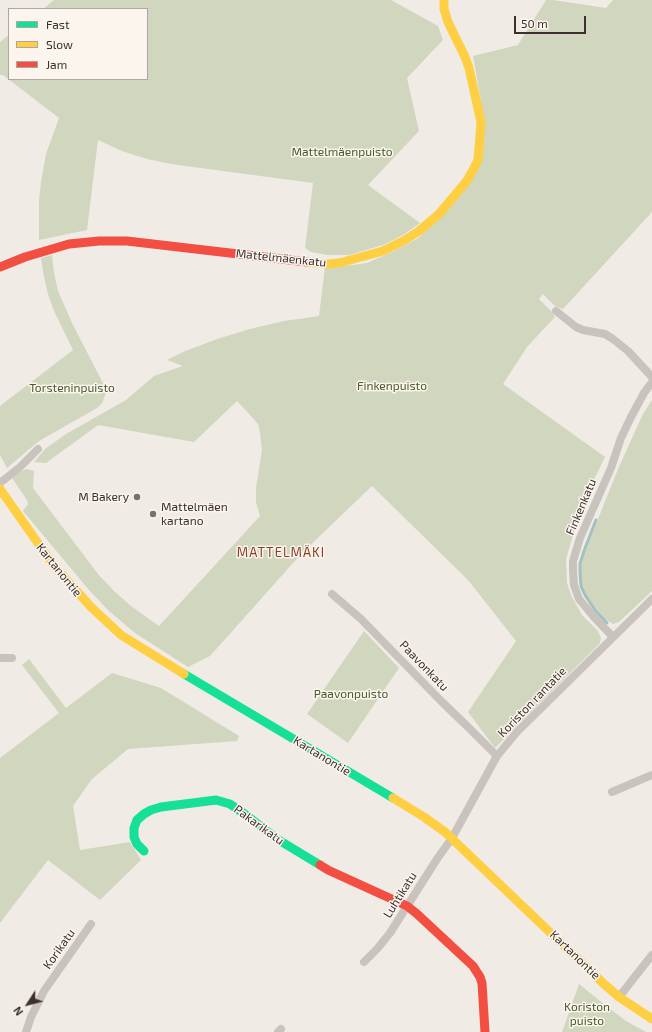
<!DOCTYPE html>
<meta charset="utf-8">
<style>
body{margin:0}
#map{position:relative;width:652px;height:1032px;overflow:hidden;background:#f0ebe5;font-family:"Exo 2",sans-serif}
canvas{display:block}
.legend{position:absolute;left:8px;top:8px;width:140px;height:72px;box-sizing:border-box;background:#fbf5ee;border:1px solid #aea6a0;margin:0;padding:5px 7px;list-style:none;font-size:12px;color:#3b302b}
.legend li{display:flex;align-items:center;gap:8px;height:20px}
.legend b{width:20px;border:1px solid #aea6a0}
.north{position:absolute;left:8px;top:984px;width:40px;height:40px;-webkit-text-stroke:3px #fbf5ee;paint-order:stroke;rotate:234deg;font-size:11px;font-weight:700;line-height:16px;text-align:center;color:#3b302b}
.north::after{content:'';display:block;margin:auto;width:14px;height:18px;background:#3b302b;clip-path:polygon(50% 0,100% 100%,50% 72%,0 100%)}
.scale{position:absolute;left:514px;top:16px;width:72px;height:18px;box-sizing:border-box;border:2px solid #3b302b;border-top:0;padding-left:5px;font-size:12px;line-height:14px;white-space:nowrap;color:#3b302b;-webkit-text-stroke:3px #fbf5ee;paint-order:stroke}
</style>
<div id="map">
<canvas width="652" height="1032"></canvas>
<ul class="legend">
<li><b style="height:5px;background:#16e098"></b>Fast</li>
<li><b style="height:5px;background:#ffcf43"></b>Slow</li>
<li><b style="height:5px;background:#f24e42"></b>Jam</li>
</ul>
<div class="north">N</div>
<div class="scale">50 m</div>
</div>
<script>
const ctx = document.querySelector('canvas').getContext('2d');
ctx.lineJoin = 'round';
function fillPath(path, color) { ctx.fillStyle = color; ctx.fill(path, 'evenodd'); }
const poly = rows => new Path2D(rows.map(r => 'M' + r).join(''));
function trace(path, color, width, dash) { ctx.strokeStyle = color; ctx.lineWidth = width; ctx.lineCap = dash ? 'butt' : 'round'; ctx.setLineDash(dash || []); ctx.stroke(path); }
function drawText(font, color, halo, rows, align = 'center') {
  ctx.font = font + ' "Exo 2",sans-serif'; ctx.lineWidth = 3; ctx.setLineDash([]); ctx.textBaseline = 'middle'; ctx.strokeStyle = halo; ctx.fillStyle = color; for (const [text, x, y, turn = 0] of rows) {
    ctx.save(); ctx.translate(x, y); ctx.rotate((+turn || 0) * Math.PI / 180); ctx.textAlign = isNaN(turn) ? turn : align; if (halo) ctx.strokeText(text, 0, 0); ctx.fillText(text, 0, 0); ctx.restore();
  }
}
fillPath(poly([
 [54,0,391,0,438,26,443,40,407,78,419,131,368,185,420,223,403,235,383,245,349,255,328,255,311,252,305,248,313,183,171,164,147,159,122,151,98,140,87,230,39,240,39,200,41,182,46,154,59,118,3,75,0,75,0,42,9,35,9,79,147,79,147,9,43,9],
 [546,0,553,0,606,8,613,0,652,0,652,212,563,309,555,306,543,294,539,299,551,311,555,317,527,347,503,384,605,457,582,504,566,559,567,583,571,595,582,615,598,631,601,638,600,643,495,748,468,712,516,641,468,580,372,486,302,553,210,656,186,668,188,667,135,633,109,611,89,590,23,511,28,504,27,500,12,478,19,472,27,469,34,471,33,488,98,574,114,591,131,606,149,619,159,626,260,516,256,502,256,488,262,450,260,433,258,424,252,417,237,401,194,442,98,425,46,463,34,462,45,449,66,434,126,400,154,376,183,366,167,360,183,352,217,339,250,329,284,321,319,316,325,267,345,266,367,263,390,253,417,239,428,229,471,180,481,101,473,56,518,45],
 [52,255,54,273,58,291,72,323,107,391,102,403,97,408,39,441,7,468,0,455,0,406,73,350,54,311,48,294,44,277,41,258],
 [652,400,652,591,619,622,613,624,605,619,591,603,582,591,580,572,584,554,618,469,643,414],
 [364,631,399,668,348,743,307,714],
 [29,659,66,708,112,673,161,688,239,736,237,741,128,749,92,779,73,806,80,850,130,842,141,860,100,900,48,860,0,923,0,758,59,713,22,665],
 [579,984,605,1005,626,1021,646,1032,562,1032]
]), '#d1d6bf');
trace(poly([
 [596,520,584,551,580,564,580,572,581,586,585,595,595,610,607,623]
]), '#a1c2c1', 3);
trace(poly([
 [556,311,576,327,583,330,605,334,613,339,628,351,652,377],
 [0,483,20,467,38,449],
 [332,594,361,619,442,702,468,727,497,756],
 [613,637,594,617,579,599,574,585,573,571,573,561,580,538,611,468,621,438,631,417,644,393,652,382],
 [0,658,12,658],
 [612,792,652,775],
 [364,962,377,949,390,933,437,859,452,838,497,756,517,732,652,599],
 [619,997,652,955],
 [26,1032,31,1017,44,991,91,924],
 [278,1032,281,1029]
]), '#c9c3be', 8);
trace(poly([
 [184,674,393,798],
 [144,851,137,844,134,837,134,828,137,820,144,814,151,810,161,807,216,800,230,804,246,815,277,839,320,865]
]), '#16e098', 9);
trace(poly([
 [307,262,327,264,339,263,383,251,405,240,419,231,439,214,466,182,473,170,478,160,481,122,469,68,465,57,448,22,444,9,444,0],
 [0,489,54,566,91,607,121,635,184,674],
 [393,798,424,817,445,832,604,984,619,997,652,1019]
]), '#ffcf43', 9);
trace(poly([
 [0,267,25,257,69,244,99,241,127,241,307,262],
 [320,865,328,870,407,906,416,913,473,966,480,977,482,983,485,1032]
]), '#f24e42', 9);
for (const [x, y, r, color] of [
 [137,497,4,"#7a716c"],
 [153,514,4,"#7a716c"]
]) { const dot = new Path2D(); dot.arc(x, y, r, 0, 2 * Math.PI); ctx.fillStyle = color; ctx.fill(dot); trace(dot, '#fbf5ee', 1.5); }
drawText('12px', '#4a5a2e', '#fbf5ee', [
 ["Mattelmäenpuisto",342,152],
 ["Finkenpuisto",392,386],
 ["Torsteninpuisto",72,388],
 ["Paavonpuisto",351,694],
 ["Koriston",587,1007],
 ["puisto",587,1021]
]);
drawText('12px', '#3b302b', '#fbf5ee', [
 ["Mattelmäenkatu",281,258,6],
 ["Finkenkatu",581,507,-67],
 ["Kartanontie",59,570,51],
 ["Paavonkatu",424,666,46],
 ["Koriston rantatie",532,702,-46],
 ["Kartanontie",322,756,31],
 ["Pakarikatu",259,825,36],
 ["Luhtikatu",400,895,-58],
 ["Korikatu",59,949,-55],
 ["Kartanontie",575,955,44]
]);
drawText('12px', '#3b302b', '#fbf5ee', [
 ["M Bakery",129,497],
 ["Mattelmäen",161,507,"left"],
 ["kartano",161,521,"left"]
], 'right');
ctx.letterSpacing = '1px';
drawText('13px', '#8c3b22', '#fbf5ee', [
 ["MATTELMÄKI",281,553]
]);
ctx.letterSpacing = '0px';
</script>
